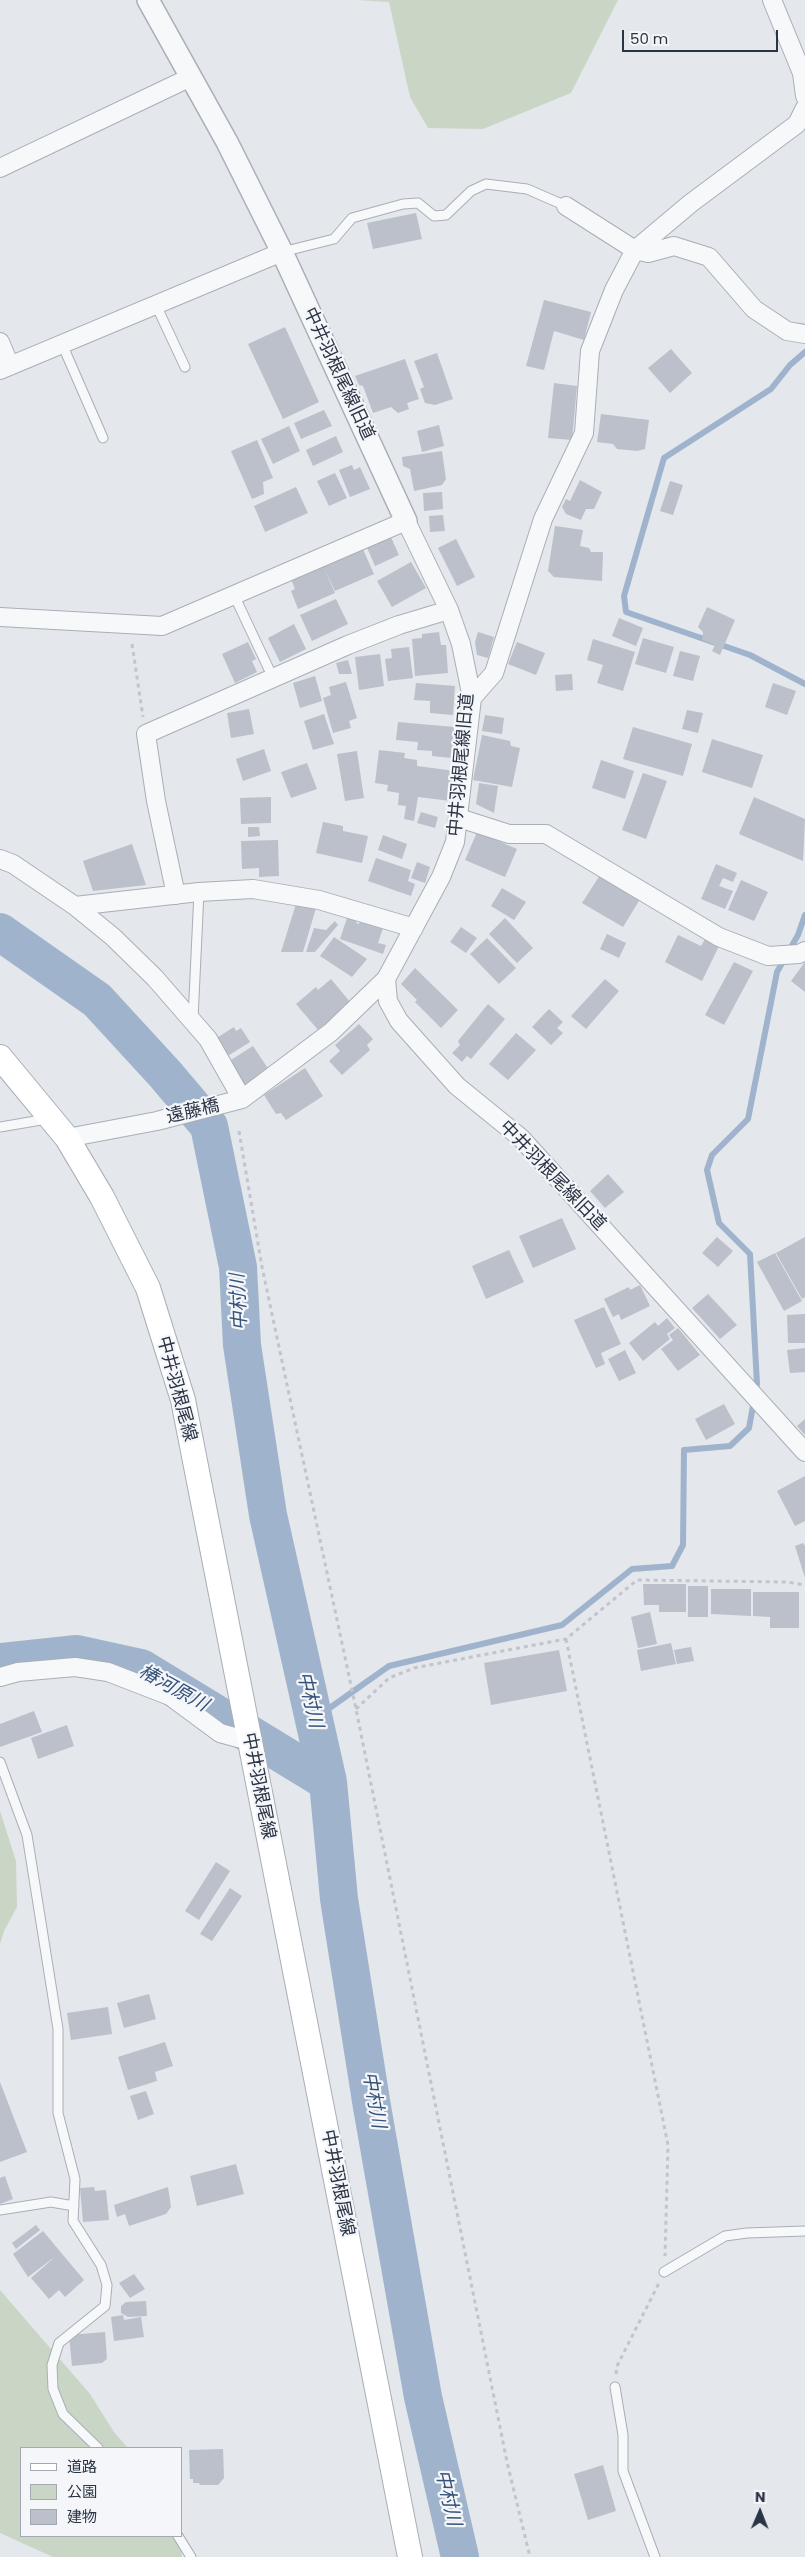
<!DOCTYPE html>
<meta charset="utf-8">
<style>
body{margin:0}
#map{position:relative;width:805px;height:2557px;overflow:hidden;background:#e4e7ec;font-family:Poppins,"Noto Sans JP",sans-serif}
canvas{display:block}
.legend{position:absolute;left:20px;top:2447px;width:162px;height:90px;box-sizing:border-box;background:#f4f6f9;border:1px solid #a4a8b1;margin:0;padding:6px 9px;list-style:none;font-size:15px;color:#2b3445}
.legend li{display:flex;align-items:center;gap:10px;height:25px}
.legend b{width:25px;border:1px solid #a4a8b1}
.north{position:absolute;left:735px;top:2487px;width:50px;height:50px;-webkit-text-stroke:4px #f4f6f9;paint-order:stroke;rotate:1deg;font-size:14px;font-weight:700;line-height:20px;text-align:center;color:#2b3445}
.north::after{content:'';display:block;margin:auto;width:18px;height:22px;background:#2b3445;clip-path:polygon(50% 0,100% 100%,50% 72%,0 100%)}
.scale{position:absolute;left:622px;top:30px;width:156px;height:22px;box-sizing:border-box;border:2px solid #2b3445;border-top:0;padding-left:6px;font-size:15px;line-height:18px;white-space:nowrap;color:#2b3445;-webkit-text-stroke:4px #f4f6f9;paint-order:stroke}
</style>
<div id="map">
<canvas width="805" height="2557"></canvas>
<ul class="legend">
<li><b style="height:6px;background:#fff"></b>道路</li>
<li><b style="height:14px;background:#c9d6c5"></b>公園</li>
<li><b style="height:14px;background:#bbc0ca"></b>建物</li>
</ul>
<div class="north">N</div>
<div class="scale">50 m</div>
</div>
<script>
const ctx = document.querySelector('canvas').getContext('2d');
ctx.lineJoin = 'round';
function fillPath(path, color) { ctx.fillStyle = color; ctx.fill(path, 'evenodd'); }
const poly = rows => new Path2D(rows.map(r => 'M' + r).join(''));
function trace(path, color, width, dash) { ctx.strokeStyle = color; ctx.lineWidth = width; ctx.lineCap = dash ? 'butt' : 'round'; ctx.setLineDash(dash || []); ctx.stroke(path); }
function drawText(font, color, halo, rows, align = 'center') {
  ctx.font = font + ' Poppins,"Noto Sans JP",sans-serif'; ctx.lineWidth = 4.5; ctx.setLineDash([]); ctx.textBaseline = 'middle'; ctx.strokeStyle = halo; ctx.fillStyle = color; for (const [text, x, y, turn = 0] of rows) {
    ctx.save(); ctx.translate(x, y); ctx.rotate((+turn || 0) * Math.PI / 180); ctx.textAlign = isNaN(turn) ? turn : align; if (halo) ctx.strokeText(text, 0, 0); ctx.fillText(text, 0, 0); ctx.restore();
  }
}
fillPath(poly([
 [358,0,618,0,571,93,483,129,428,128,410,97,389,2],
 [0,1811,16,1861,17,1907,4,1931,0,1944],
 [0,2290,90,2394,114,2432,128,2448,21,2448,21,2536,180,2536,182,2557,53,2557,0,2533]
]), '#c9d6c5');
trace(poly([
 [805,352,790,365,771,389,664,458,624,596,626,612,750,655,805,684],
 [314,1719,389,1666,562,1625,632,1569,672,1566,683,1545,684,1450,730,1446,749,1428,757,1384,750,1254,719,1223,707,1170,712,1155,748,1119,777,972,798,935,805,915]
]), '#9fb4cc', 6);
trace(poly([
 [0,932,97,1000,165,1074,209,1126,238,1267,242,1345,268,1515,328,1782,339,1899,372,2107,423,2397,460,2557],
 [0,1662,77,1654,141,1668,328,1782]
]), '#9fb4cc', 38);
fillPath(poly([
 [416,213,422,239,373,249,367,223],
 [544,300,591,312,584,340,554,331,544,370,526,366],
 [285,327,319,402,283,419,248,344],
 [671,349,692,373,670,393,648,368],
 [437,353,453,399,435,405,425,403,420,389,424,387,414,361],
 [405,359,419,399,407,403,409,409,398,413,391,407,373,413,363,386,359,385,355,376],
 [554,383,577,386,572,440,548,438],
 [324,410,332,426,301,439,294,423],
 [601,414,649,420,645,449,637,451,617,449,613,444,597,442],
 [439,425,444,446,422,452,417,431],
 [289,426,300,451,273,464,261,439],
 [336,436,343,452,313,466,306,450],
 [257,440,273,478,263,482,264,494,252,499,231,451],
 [442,451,446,479,442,485,414,491,410,469,403,466,402,457],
 [352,465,354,470,360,467,370,489,350,497,339,470],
 [335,473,347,498,329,506,317,481],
 [580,480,602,492,594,509,586,509,581,520,566,514,562,507,566,499,570,501],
 [670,481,683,485,673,515,660,511],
 [296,487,308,513,265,532,254,506],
 [442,492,443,509,424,511,423,493],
 [443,515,445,531,430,532,429,516],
 [555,526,583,530,580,546,589,548,591,552,603,552,602,581,554,577,548,571],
 [389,533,399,555,375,566,365,543],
 [456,539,475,577,457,586,438,548],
 [361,545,374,574,335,591,324,568,335,593,298,609,291,591,295,589,290,577],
 [411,562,426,588,392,607,377,581],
 [336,599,348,624,312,641,300,615],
 [707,607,735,620,720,655,712,651,715,645,702,640,703,632,698,627],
 [619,618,643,628,636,646,612,636],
 [294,624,306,649,280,662,268,638],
 [439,632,441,645,446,645,448,673,415,676,412,639,422,638,422,634],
 [478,632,494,637,488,658,477,655,475,642],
 [643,638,674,647,666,673,635,664],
 [593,639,635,652,623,691,597,683,603,665,587,660],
 [248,642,256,659,252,661,257,672,235,683,222,654],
 [517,642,545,653,536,675,508,664],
 [409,647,413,678,388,681,385,659,392,658,391,649],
 [680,651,700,656,693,681,673,676],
 [380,654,384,686,359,690,355,657],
 [348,660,352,674,339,674,336,663],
 [572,674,573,690,556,691,555,675],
 [315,676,322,701,300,708,293,683],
 [346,682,357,718,349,721,351,728,333,733,323,698,331,695,329,687],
 [416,683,455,686,453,715,430,713,430,701,414,700],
 [773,683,796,691,787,715,765,707],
 [249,709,254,734,231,738,227,713],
 [687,710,703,713,698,733,682,729],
 [324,714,334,744,313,750,304,721],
 [485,715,504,718,502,734,482,731],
 [398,722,454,727,451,758,432,756,432,751,417,750,418,742,396,740],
 [633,727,692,744,683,776,623,759],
 [482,735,510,741,511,746,520,748,512,787,473,780],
 [712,739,763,755,752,788,702,772],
 [264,749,271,771,243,781,236,759],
 [379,750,405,753,404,758,417,760,417,766,455,771,451,801,418,797,414,821,404,819,406,806,398,805,399,793,387,791,388,785,375,783],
 [357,751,364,798,345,801,337,754],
 [601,760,634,771,625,799,592,788],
 [307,763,317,789,291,798,281,772],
 [643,773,667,781,646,839,622,830],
 [479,783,498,786,494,813,476,804],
 [271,797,271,823,241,824,240,798],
 [754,797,805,819,803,861,739,834],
 [421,812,438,817,435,828,417,823],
 [323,822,343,826,343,831,368,836,362,863,316,853],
 [248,827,259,827,260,836,248,837],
 [477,832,517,849,505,877,465,860],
 [383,835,407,844,402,859,378,850],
 [278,840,279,876,259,877,259,868,242,869,241,841],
 [132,844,146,885,93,891,83,861],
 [376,858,411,870,408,881,415,884,411,896,368,881],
 [417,862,430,867,425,883,411,878],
 [716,864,737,873,733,882,723,878,719,886,733,891,725,909,701,899],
 [602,872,642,896,623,927,582,903],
 [741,880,768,892,754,921,728,910],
 [502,888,526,902,514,920,491,906],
 [296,904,316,908,303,952,281,952],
 [348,915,358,919,356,923,359,924,360,920,383,928,378,943,386,945,383,954,340,939],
 [505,918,533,948,517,963,489,934],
 [335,921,338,925,315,952,306,952,314,928,326,930],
 [461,927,477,938,466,953,450,942],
 [607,934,626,943,619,958,600,949],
 [678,935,701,946,705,939,719,946,702,981,665,962],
 [334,937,367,959,352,977,320,956],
 [487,938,516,968,499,984,470,954],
 [734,962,753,971,724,1025,705,1015],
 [805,962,805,992,791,981],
 [415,968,458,1010,441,1028,415,1002,417,1000,401,984],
 [331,979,351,1003,318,1030,296,1004,316,987,318,990],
 [605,979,619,991,586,1029,571,1016],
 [488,1004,505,1019,471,1059,467,1056,462,1062,452,1053,460,1045,458,1041],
 [549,1009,563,1022,557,1028,563,1033,551,1045,532,1027],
 [359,1024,373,1039,367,1045,370,1050,342,1075,329,1061,340,1051,335,1045],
 [234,1027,236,1031,241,1028,250,1042,226,1057,215,1039],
 [516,1033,536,1050,508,1080,489,1064],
 [253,1046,269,1070,242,1087,226,1063],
 [305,1068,323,1096,286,1120,281,1113,276,1114,264,1095],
 [608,1174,624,1192,605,1208,590,1191],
 [562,1218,576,1249,533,1268,519,1236],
 [717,1237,733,1251,718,1267,702,1253],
 [805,1237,805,1297,802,1299,776,1253],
 [509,1250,524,1282,486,1299,472,1266],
 [775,1253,802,1301,784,1311,757,1262],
 [640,1285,650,1306,621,1320,619,1314,613,1317,604,1299,629,1287,630,1290],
 [708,1294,737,1325,720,1339,692,1308],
 [604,1307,621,1344,601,1353,605,1364,596,1368,574,1320],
 [805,1314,805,1343,788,1343,787,1315],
 [667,1318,675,1328,667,1334,670,1339,643,1361,629,1343,655,1322,658,1326],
 [678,1328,700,1355,678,1371,661,1349,673,1340,669,1335],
 [805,1348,805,1372,790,1373,787,1350],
 [625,1350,636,1373,619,1381,608,1359],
 [724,1404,735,1424,706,1440,695,1419],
 [805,1419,805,1435,797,1426],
 [805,1476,805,1521,795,1526,777,1491],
 [803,1543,805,1546,805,1578,795,1546],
 [643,1584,686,1584,686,1612,659,1612,659,1605,644,1605],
 [688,1586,708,1586,708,1617,688,1617],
 [711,1589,751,1589,751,1616,711,1614],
 [753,1592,799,1592,799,1628,770,1628,770,1617,753,1616],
 [650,1612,657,1644,638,1648,631,1617],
 [671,1643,676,1664,641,1671,637,1650],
 [691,1647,694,1661,677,1664,674,1650],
 [559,1650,567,1691,491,1705,484,1663],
 [34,1711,42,1732,0,1747,0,1724],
 [67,1725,74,1746,38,1759,31,1738],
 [216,1862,230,1871,199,1920,185,1911],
 [230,1888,242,1896,212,1941,200,1934],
 [149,1994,156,2019,124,2028,117,2003],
 [108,2007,112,2034,71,2040,67,2013],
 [165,2042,173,2066,155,2072,157,2081,128,2090,118,2057],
 [0,2082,27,2152,0,2162],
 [146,2091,154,2114,138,2120,130,2096],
 [236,2164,244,2194,197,2206,190,2176],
 [5,2176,13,2199,0,2204,0,2178],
 [94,2187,95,2191,106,2190,109,2220,83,2222,80,2188],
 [168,2187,171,2207,166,2214,129,2226,125,2214,117,2217,114,2205],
 [36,2225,40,2230,16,2249,12,2243],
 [43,2231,84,2280,65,2297,59,2290,49,2299,31,2278,56,2256,28,2277,13,2254],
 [134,2274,145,2289,130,2298,119,2283],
 [146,2301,147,2316,128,2317,121,2313,121,2306,126,2302],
 [123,2315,124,2320,141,2317,144,2337,114,2341,111,2317],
 [105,2332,107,2359,102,2363,72,2366,69,2335],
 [223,2449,224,2478,218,2485,200,2485,199,2483,193,2483,193,2479,190,2479,189,2450],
 [603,2465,616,2511,588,2520,574,2474]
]), '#bbc0ca');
const service = poly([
 [282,252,334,239,352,218,403,204,418,203,434,216,446,215,471,191,486,184,527,189,566,206],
 [156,305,185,367],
 [62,344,103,438],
 [234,595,274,680],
 [193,1019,199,892],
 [0,1127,47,1119],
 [0,1762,27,1835,58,2029,58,2113,75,2179,73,2221,101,2265,107,2285,105,2306,59,2343,52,2365,53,2389,63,2414,98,2448],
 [0,2210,51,2202,74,2206],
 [664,2272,725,2236,747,2233,805,2231],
 [615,2387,623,2435,623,2471,655,2557],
 [178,2536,191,2557]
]);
const minor = poly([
 [772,0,802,73,805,96],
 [0,168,191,77],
 [566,206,635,250,648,253,674,246,709,257,754,309,787,331,805,334],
 [0,342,10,366],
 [0,370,282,252],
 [0,617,162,626,406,521,449,610,461,644,472,698,455,842,441,877,386,979,388,1001,399,1021,457,1086,521,1138,805,1452],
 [472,698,494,673,543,519,584,433,590,351,614,290,635,250,691,203,797,124,805,108],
 [459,818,509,834,546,834,719,937,768,956,799,954,805,951],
 [0,859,13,864,75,906,113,937,155,978,208,1039,242,1099],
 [176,895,156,801,146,734,348,645,399,625,449,610],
 [75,906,199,892,253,889,319,900,414,928],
 [67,1138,157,1121,242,1099,331,1032,386,979],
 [0,1677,18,1672,75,1667,108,1672,170,1696,220,1733,249,1741]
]);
const tertiary = poly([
 [148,0,227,142,282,252,406,521]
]);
const secondary = poly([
 [0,1057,67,1138,102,1197,148,1288,183,1400,410,2557]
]);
trace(service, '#a9aeb7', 11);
trace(minor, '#a9aeb7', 20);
trace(tertiary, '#a9aeb7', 24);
trace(secondary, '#a9aeb7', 26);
trace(poly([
 [132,644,143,717],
 [239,1131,262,1267,356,1709,507,2462,530,2557],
 [566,1639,668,2145,665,2256],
 [356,1709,389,1678,414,1668,566,1639,637,1580,787,1582,805,1585],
 [616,2374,617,2366,659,2283]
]), '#c2c5cb', 3, [4, 4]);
trace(service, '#f7f8fa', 9);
trace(minor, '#f7f8fa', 18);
trace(tertiary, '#f7f8fa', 21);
trace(secondary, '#fff', 24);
drawText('18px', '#2b3445', '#f4f6f9', [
 ["中井羽根尾線旧道",338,374,65],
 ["中井羽根尾線旧道",462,765,-85],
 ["遠藤橋",193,1112,-13],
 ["中井羽根尾線旧道",552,1176,46],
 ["中井羽根尾線",176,1389,75],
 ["中井羽根尾線",258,1786,79],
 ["中井羽根尾線",337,2183,79]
]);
drawText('italic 19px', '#34527a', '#f4f6f9', [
 ["中村川",240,1302,-93],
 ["椿河原川",173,1689,29],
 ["中村川",309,1700,77],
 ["中村川",373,2100,80],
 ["中村川",447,2498,77]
]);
</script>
